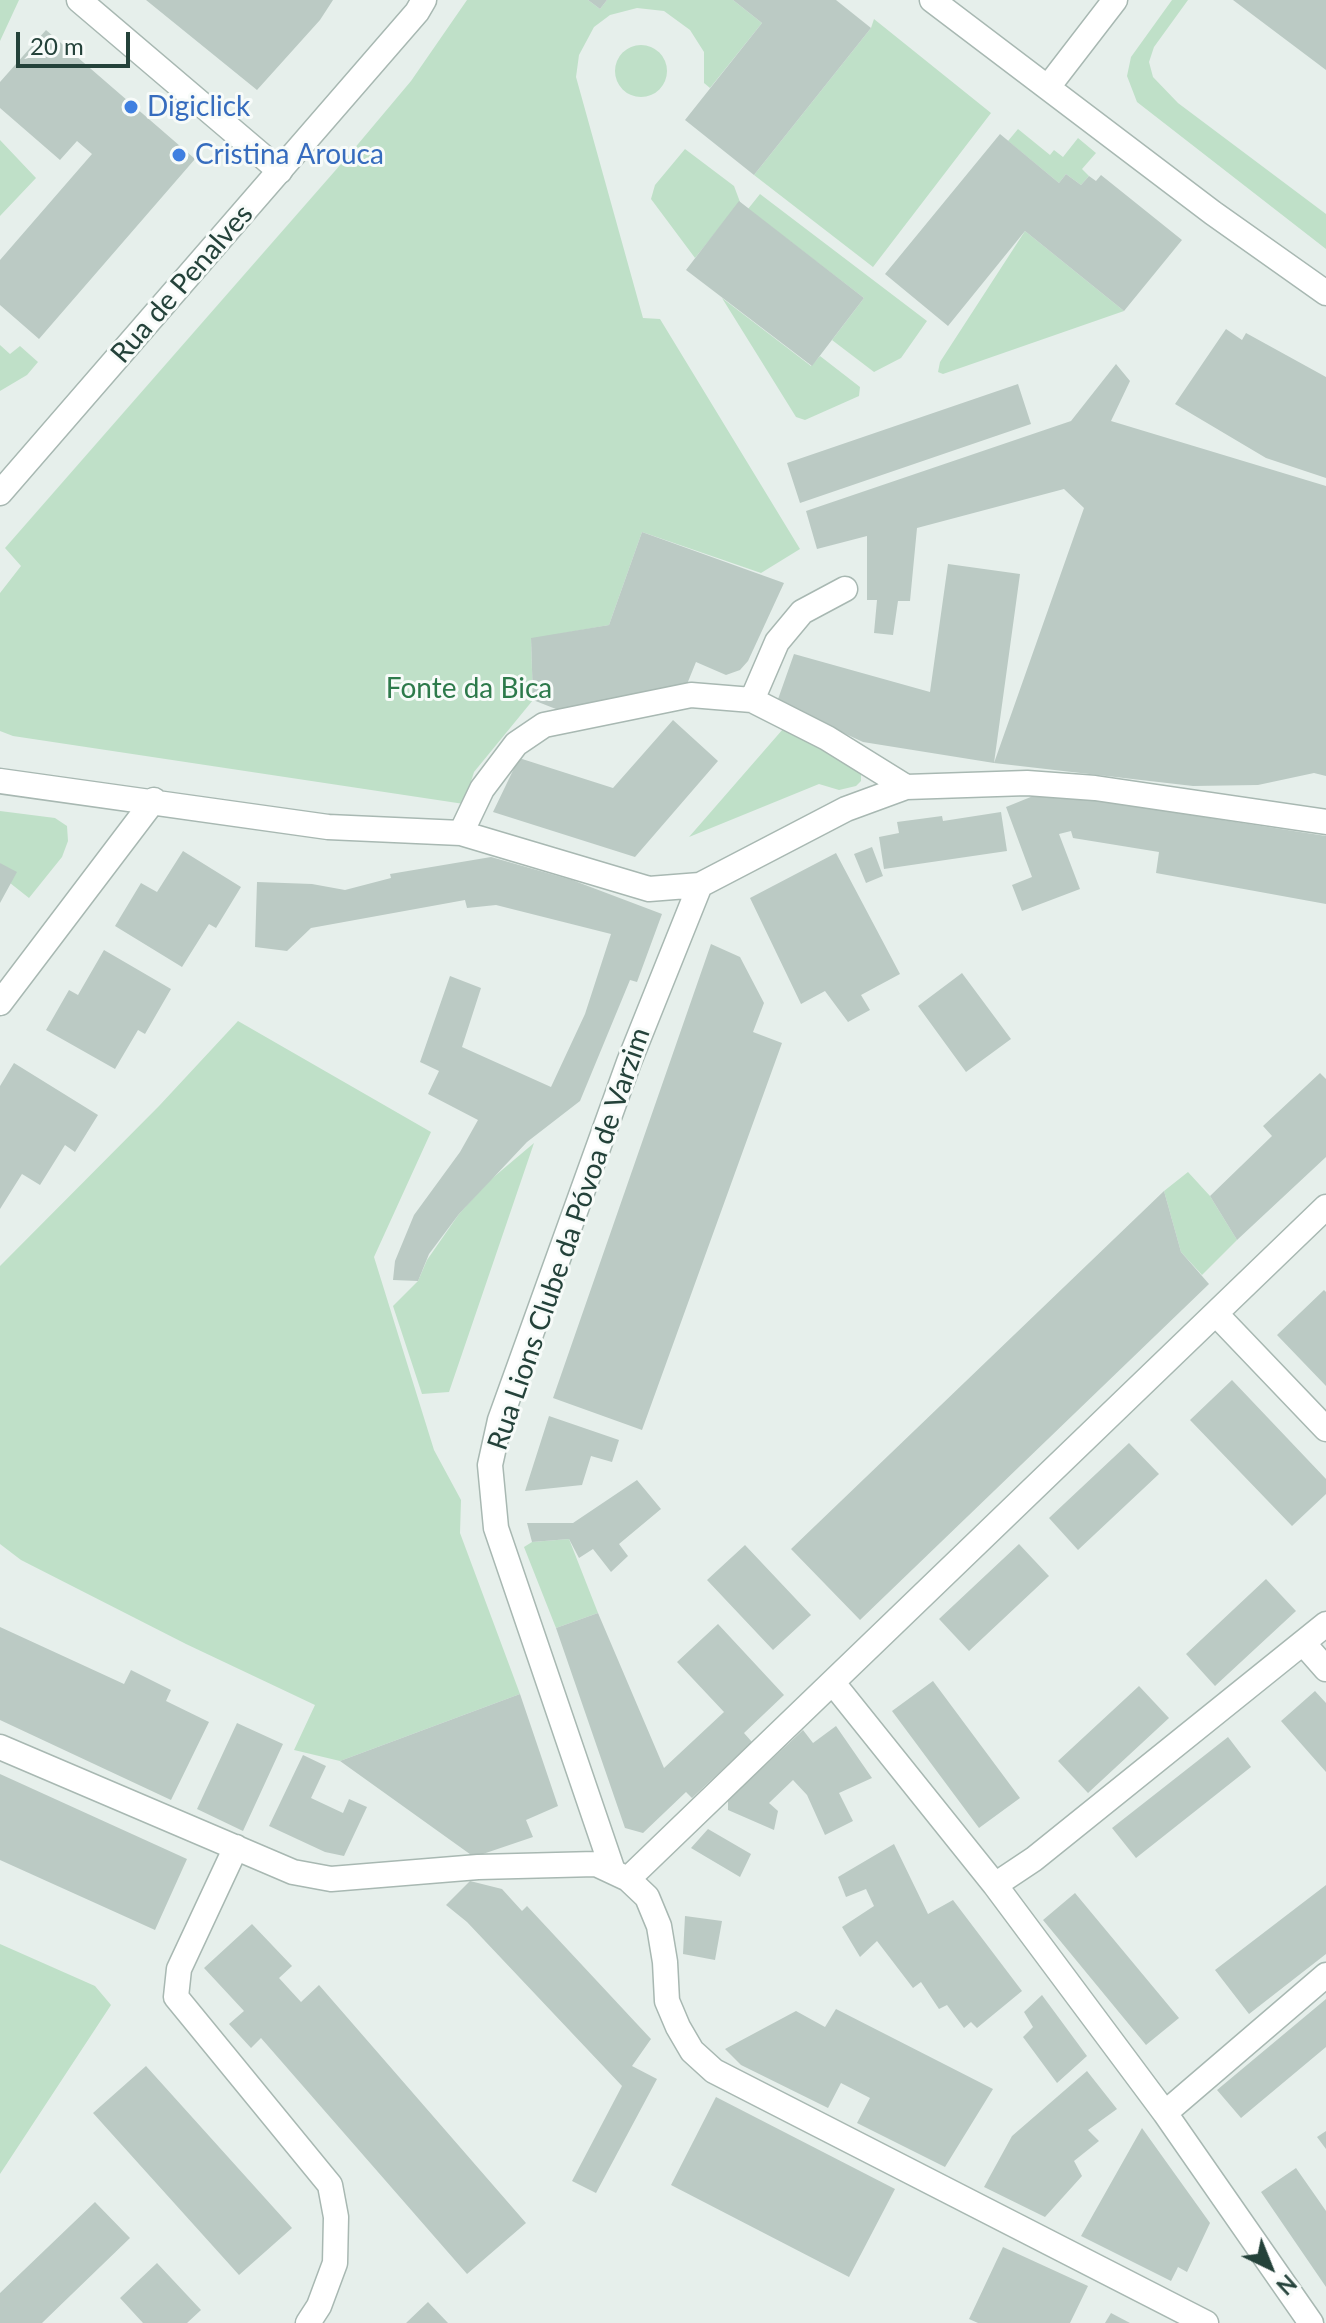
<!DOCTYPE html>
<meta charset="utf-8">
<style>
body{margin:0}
#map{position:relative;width:1326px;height:2323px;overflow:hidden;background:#e6efeb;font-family:Lato,sans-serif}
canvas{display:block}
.north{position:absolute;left:1230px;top:2227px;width:80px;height:80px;-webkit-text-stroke:6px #f7fbf9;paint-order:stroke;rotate:137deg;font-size:22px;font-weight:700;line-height:32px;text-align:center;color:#24423a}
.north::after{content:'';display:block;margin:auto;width:28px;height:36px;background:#24423a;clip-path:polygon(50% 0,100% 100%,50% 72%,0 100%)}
.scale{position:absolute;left:16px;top:32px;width:114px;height:36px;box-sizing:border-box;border:4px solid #24423a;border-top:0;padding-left:10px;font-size:24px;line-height:28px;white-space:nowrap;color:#24423a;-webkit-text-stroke:6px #f7fbf9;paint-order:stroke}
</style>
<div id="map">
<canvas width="1326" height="2323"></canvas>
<div class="north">N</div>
<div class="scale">20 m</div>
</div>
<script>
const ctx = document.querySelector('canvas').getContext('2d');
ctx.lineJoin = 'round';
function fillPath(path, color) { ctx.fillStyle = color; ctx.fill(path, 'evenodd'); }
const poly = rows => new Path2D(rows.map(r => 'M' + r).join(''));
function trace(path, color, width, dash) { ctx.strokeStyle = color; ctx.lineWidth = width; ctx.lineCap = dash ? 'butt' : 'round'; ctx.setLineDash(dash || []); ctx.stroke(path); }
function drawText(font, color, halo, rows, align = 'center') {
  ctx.font = font + ' Lato,sans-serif'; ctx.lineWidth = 6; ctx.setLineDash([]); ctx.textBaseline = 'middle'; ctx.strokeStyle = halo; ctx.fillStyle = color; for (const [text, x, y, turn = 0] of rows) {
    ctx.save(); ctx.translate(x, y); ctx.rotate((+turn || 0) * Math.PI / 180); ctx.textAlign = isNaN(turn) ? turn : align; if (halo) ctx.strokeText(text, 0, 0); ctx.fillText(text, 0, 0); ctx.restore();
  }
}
fillPath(poly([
 [0,0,19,0,0,41],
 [467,0,588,0,600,9,607,0,733,0,762,23,710,88,704,83,704,52,690,30,664,11,637,8,610,15,594,27,579,55,576,77,643,318,660,319,800,549,761,573,642,532,609,625,531,639,533,700,474,772,464,804,13,736,0,731,0,593,21,566,5,548,348,156,411,81],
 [1172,0,1188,0,1154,47,1149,62,1153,77,1178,103,1326,214,1326,249,1137,102,1127,76,1131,57],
 [874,19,991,113,873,267,754,175,871,28],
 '615 71a26 26 0 1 1 52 0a26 26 0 1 1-52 0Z',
 [1018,129,1050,155,1054,150,1063,157,1078,138,1096,153,1082,169,1089,176,1081,185,1066,174,1059,183,1008,141],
 [0,140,36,178,0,216],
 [685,149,734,186,740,202,695,258,651,199,655,185],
 [760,194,927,321,901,358,874,372,832,340,864,298,748,209],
 [1025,231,1124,311,943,374,938,372,940,362],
 [722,298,811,366,820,356,860,387,859,396,805,420,796,417],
 [0,345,10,354,20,346,38,362,27,375,0,391],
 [783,729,848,759,861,773,861,781,856,786,839,790,819,784,689,837],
 [0,811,55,818,67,826,68,841,62,857,29,898,10,883,0,863],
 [238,1021,431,1132,374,1257,434,1450,461,1500,460,1533,520,1694,340,1761,294,1750,315,1705,186,1644,21,1560,0,1544,0,1266,159,1106],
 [534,1143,449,1392,422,1394,393,1306,418,1281,427,1260,459,1214,489,1181],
 [1188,1172,1210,1196,1237,1240,1202,1275,1181,1252,1164,1191],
 [569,1539,598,1613,556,1628,524,1547,532,1542],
 [0,1944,95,1986,111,2005,0,2174]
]), '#bfe0c8');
fillPath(poly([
 [146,0,333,0,320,20,257,90],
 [588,0,607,0,600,9],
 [733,0,836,0,871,28,754,175,685,120,762,23],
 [1233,0,1326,0,1326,70],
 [46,30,195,159,39,339,0,305,0,260,92,154,77,141,60,160,0,108,0,82],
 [1000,134,1059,183,1066,174,1081,185,1089,176,1096,181,1101,175,1182,240,1124,311,1025,231,948,326,885,274],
 [739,201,864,298,812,366,686,270],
 [1226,329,1242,340,1246,333,1326,377,1326,478,1266,458,1175,404],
 [1116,364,1130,381,1111,421,1326,486,1326,776,1314,773,1258,785,1193,786,994,763,863,742,777,702,794,654,930,692,948,564,1020,574,994,763,1084,508,1064,489,917,528,910,601,898,601,893,635,874,633,877,600,867,600,867,536,817,549,806,511,1071,421],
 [1018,384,1031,424,800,503,787,463],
 [642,532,784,583,748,661,740,670,726,675,696,662,685,689,561,711,533,700,531,638,609,625],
 [673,720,718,761,635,857,493,812,519,758,613,788],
 [1043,792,1326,836,1326,904,1156,873,1159,852,1073,838,1071,831,1059,834,1080,889,1022,911,1012,885,1032,877,1006,807],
 [1001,812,1007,851,884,869,879,837,899,833,897,822,942,816,943,821],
 [872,847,883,876,866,883,854,854],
 [183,851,241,887,216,928,209,924,182,967,115,926,141,883,157,892],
 [836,853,900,974,861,995,870,1010,848,1022,825,991,801,1004,750,898],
 [491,857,572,880,662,914,637,982,630,980,580,1101,527,1142,459,1214,429,1254,418,1281,393,1280,395,1261,414,1215,460,1152,478,1120,428,1094,439,1071,420,1062,450,976,481,988,462,1047,551,1087,585,1014,611,934,496,905,467,908,465,900,311,928,287,951,255,947,257,882,312,884,345,890,391,878,390,874],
 [0,863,17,872,0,903],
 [711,944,740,957,764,1003,753,1032,782,1043,642,1430,553,1398],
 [104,950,171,989,145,1034,138,1030,115,1069,46,1030,69,990,78,995],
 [962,973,1011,1039,966,1072,918,1006],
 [14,1063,98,1115,75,1152,65,1145,40,1185,22,1174,0,1209,0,1086],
 [1320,1073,1326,1079,1326,1157,1237,1240,1210,1196,1272,1136,1263,1126],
 [1164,1191,1181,1252,1209,1284,860,1620,791,1549],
 [1324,1290,1326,1292,1326,1386,1277,1335],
 [1232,1380,1326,1479,1326,1494,1292,1526,1190,1420],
 [549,1416,619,1440,612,1462,591,1456,582,1485,525,1491],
 [1129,1443,1159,1474,1078,1550,1049,1518],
 [637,1480,661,1509,619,1544,628,1556,611,1572,593,1549,579,1558,569,1539,532,1542,527,1523,573,1523],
 [1019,1544,1049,1576,969,1651,939,1619],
 [745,1545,811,1615,773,1650,707,1580],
 [1266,1579,1296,1611,1215,1686,1186,1654],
 [598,1613,664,1768,724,1712,677,1662,718,1624,784,1695,744,1733,752,1742,692,1798,686,1792,643,1833,625,1828,556,1628],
 [0,1627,124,1684,131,1670,171,1690,166,1701,209,1722,171,1800,0,1720],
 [933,1681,1020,1798,979,1828,892,1711],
 [1139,1686,1169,1718,1088,1793,1058,1761],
 [1315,1691,1326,1703,1326,1772,1281,1721],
 [520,1694,558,1806,526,1820,533,1837,474,1857,340,1761],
 [237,1723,283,1744,243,1831,197,1809],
 [836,1726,872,1778,839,1793,853,1821,825,1835,807,1795,793,1780,769,1803,778,1811,774,1830,728,1810,728,1800,803,1730,813,1743],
 [1228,1737,1251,1767,1136,1858,1112,1828],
 [303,1755,326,1766,311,1798,343,1813,349,1799,367,1807,344,1856,325,1852,269,1826],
 [0,1774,187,1859,155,1930,0,1860],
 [708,1829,751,1854,740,1877,691,1848],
 [894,1844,928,1914,953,1900,1022,1991,977,2028,971,2022,964,2028,947,2005,939,2009,921,1982,913,1988,877,1941,860,1957,842,1927,874,1906,866,1889,846,1897,838,1877],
 [470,1881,502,1889,522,1911,527,1906,651,2039,632,2066,657,2079,596,2193,572,2181,622,2086,467,1922,446,1905],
 [1326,1885,1326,1954,1249,2014,1215,1970],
 [1075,1893,1179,2018,1146,2045,1043,1920],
 [685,1916,722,1921,715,1960,683,1954],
 [252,1924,292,1966,279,1978,301,2002,319,1985,526,2223,467,2274,261,2038,251,2048,229,2024,244,2011,204,1968],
 [1042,1995,1087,2056,1057,2083,1023,2037,1033,2027,1024,2012],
 [1326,1999,1326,2047,1241,2118,1217,2090],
 [836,2009,993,2089,945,2167,857,2123,870,2098,841,2083,828,2108,741,2065,725,2049,796,2011,825,2027],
 [146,2066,292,2228,239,2275,93,2113],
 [1087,2071,1117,2109,1088,2130,1099,2141,1074,2161,1082,2176,1045,2217,984,2187,1012,2136],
 [716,2097,895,2189,849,2277,671,2185],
 [1142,2128,1210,2223,1187,2272,1178,2267,1171,2281,1081,2236],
 [1326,2131,1326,2149,1317,2137],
 [1296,2168,1326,2211,1326,2287,1261,2192],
 [95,2202,130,2238,42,2323,0,2323,0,2293],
 [1003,2247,1088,2286,1070,2323,978,2323,969,2319],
 [157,2263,201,2310,187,2323,143,2323,120,2298],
 [428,2302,448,2323,406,2323],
 [1111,2313,1130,2323,1105,2323]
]), '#bbcac4');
const minor = poly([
 [79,0,280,171],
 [932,0,1213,213,1326,293],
 [1048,87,1115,0],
 [752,700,827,738,906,787],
 [0,781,328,827,461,833,649,889,700,885,846,809,906,787,1027,783,1095,788,1326,822],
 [461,833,482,789,516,744,544,725,691,695,752,700,777,642,802,612,845,589],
 [0,1003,154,800],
 [1216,1314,1326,1429],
 [1304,1644,1326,1669],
 [833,1683,995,1885,1165,2113,1311,2323],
 [0,1747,293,1872,331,1879,478,1867,596,1864,628,1879,1326,1207],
 [236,1847,179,1969,176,1997,330,2185,336,2217,335,2263,319,2306,308,2323],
 [613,1871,496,1528,490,1465,500,1420,629,1062,700,885],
 [628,1879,647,1897,659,1926,665,1962,667,2001,678,2027,692,2051,714,2071,1206,2323],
 [995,1885,1034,1859,1326,1624],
 [1165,2113,1326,1975]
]);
const tertiary = poly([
 [0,493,417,12,424,0]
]);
trace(minor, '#a8b8b2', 27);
trace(tertiary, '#a8b8b2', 27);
trace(minor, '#fff', 24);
trace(tertiary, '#fff', 24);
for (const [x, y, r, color] of [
 [131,107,8,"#3f7fe0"],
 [179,155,8,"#3f7fe0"]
]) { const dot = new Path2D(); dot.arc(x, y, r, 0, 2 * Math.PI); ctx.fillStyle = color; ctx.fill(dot); trace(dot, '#f7fbf9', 3); }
drawText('28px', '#366cbe', '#f7fbf9', [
 ["Digiclick",147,107],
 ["Cristina Arouca",195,155]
], 'left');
drawText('28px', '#24423a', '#f7fbf9', [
 ["Rua de Penalves",182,284,-49],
 ["Rua Lions Clube da Póvoa de Varzim",569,1239,-71]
]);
drawText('28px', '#2d7a4b', '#f7fbf9', [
 ["Fonte da Bica",469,689]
]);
</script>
